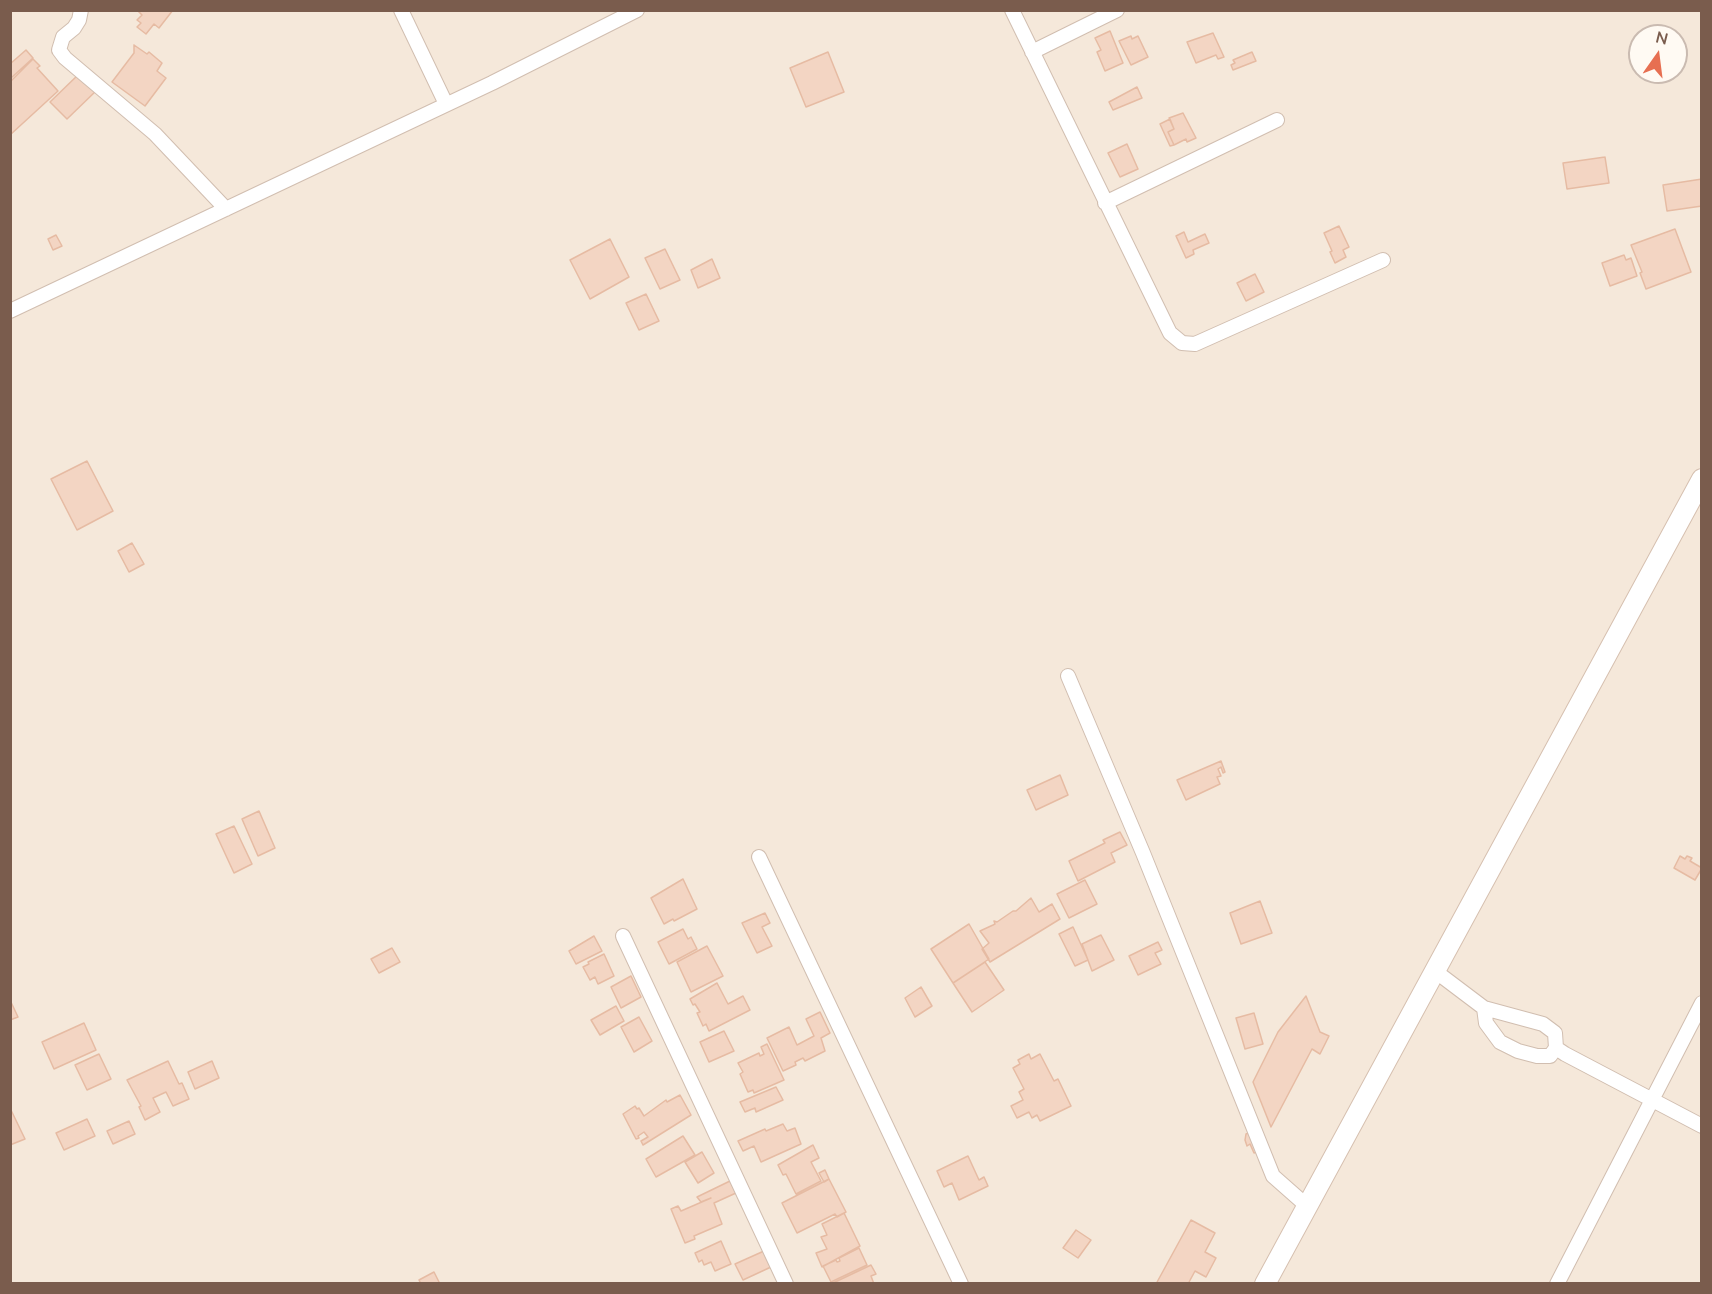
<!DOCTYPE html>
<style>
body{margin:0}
#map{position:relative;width:1712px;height:1294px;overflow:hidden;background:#fdf6ec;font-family:"Nunito Sans",sans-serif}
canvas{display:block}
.frame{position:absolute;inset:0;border:12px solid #7a5c4d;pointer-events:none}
.north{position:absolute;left:1628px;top:24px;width:60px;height:60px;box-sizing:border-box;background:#fffaf3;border:2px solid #cabbb1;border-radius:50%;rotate:14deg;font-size:16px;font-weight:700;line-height:24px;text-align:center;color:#7a5c4d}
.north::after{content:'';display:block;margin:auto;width:21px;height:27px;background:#e76f51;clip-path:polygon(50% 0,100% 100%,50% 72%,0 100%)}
</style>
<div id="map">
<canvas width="1712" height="1294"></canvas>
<div class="frame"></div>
<div class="north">N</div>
</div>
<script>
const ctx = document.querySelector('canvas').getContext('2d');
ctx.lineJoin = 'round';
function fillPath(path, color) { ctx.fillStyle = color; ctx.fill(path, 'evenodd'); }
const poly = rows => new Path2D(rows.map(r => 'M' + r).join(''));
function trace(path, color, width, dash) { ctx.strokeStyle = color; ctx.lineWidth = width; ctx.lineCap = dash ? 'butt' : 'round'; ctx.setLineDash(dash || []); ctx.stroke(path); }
fillPath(poly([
 [11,11,1701,11,1701,1283,11,1283],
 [1640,36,1676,36,1676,72,1640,72]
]), '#f5e8da');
const building = poly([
 [137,10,173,10,159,28,154,24,146,34,137,27,141,23,137,20,142,15,137,10],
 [1110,31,1123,63,1105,71,1097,52,1101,50,1095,38,1110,31],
 [1213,33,1224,57,1218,59,1216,55,1196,63,1187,42,1213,33],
 [1131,36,1132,39,1138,36,1148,57,1131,65,1119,41,1131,36],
 [134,45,147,54,149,52,162,63,157,71,166,78,145,106,112,82,134,53,134,45],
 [26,50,33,58,10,79,10,64,26,50],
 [828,52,844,92,806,107,790,68,828,52],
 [1252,52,1256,61,1233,70,1231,65,1235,63,1233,60,1252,52],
 [33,59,40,66,37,68,58,91,10,135,10,82,33,59],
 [80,73,97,90,67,119,50,102,80,73],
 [1137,87,1142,98,1113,110,1109,102,1137,87],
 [1183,113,1196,138,1187,142,1186,139,1174,145,1168,132,1174,129,1169,118,1183,113],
 [1170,119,1174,129,1168,132,1174,145,1170,146,1160,124,1170,119],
 [1127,144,1138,169,1120,177,1108,153,1127,144],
 [1605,157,1609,183,1567,189,1563,163,1605,157],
 [1702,179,1702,206,1667,211,1663,185,1702,179],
 [1339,226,1349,247,1343,250,1346,257,1335,263,1330,252,1332,251,1324,233,1339,226],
 [1675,229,1691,272,1646,289,1640,273,1642,272,1631,245,1675,229],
 [1184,232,1188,242,1205,234,1209,243,1193,250,1194,254,1186,258,1176,236,1184,232],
 [56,235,62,246,53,250,48,239,56,235],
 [610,239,629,277,590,299,570,260,610,239],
 [665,249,680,280,660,289,645,258,665,249],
 [1624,255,1626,260,1631,258,1637,276,1610,286,1602,263,1624,255],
 [712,259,720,278,698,288,691,270,712,259],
 [1255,274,1264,292,1246,301,1237,283,1255,274],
 [646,294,659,321,639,330,626,303,646,294],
 [87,461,113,511,77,530,51,479,87,461],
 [132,543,144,564,129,572,118,551,132,543],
 [1221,761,1225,772,1223,773,1221,767,1218,769,1221,776,1217,777,1220,784,1186,800,1177,780,1221,761],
 [1060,775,1068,795,1036,810,1027,790,1060,775],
 [259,811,275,848,258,856,242,819,259,811],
 [234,826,252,864,234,873,216,834,234,826],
 [1120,832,1127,845,1111,853,1115,862,1078,881,1069,861,1105,843,1103,840,1120,832],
 [1680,856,1685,859,1687,856,1692,858,1690,861,1702,868,1695,880,1674,868,1680,856],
 [683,879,697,909,674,921,673,919,664,924,651,898,683,879],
 [1085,880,1097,904,1069,918,1057,894,1085,880],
 [1031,898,1039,912,1052,904,1060,919,990,962,982,949,989,943,980,931,993,925,995,924,994,921,997,922,1013,911,1016,911,1031,898],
 [1260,901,1272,933,1241,944,1230,913,1260,901],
 [765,913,770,923,762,927,772,946,757,953,742,923,765,913],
 [969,924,989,959,953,983,931,949,969,924],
 [1073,927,1088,960,1075,966,1059,934,1073,927],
 [683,929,688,939,691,937,697,949,669,964,658,942,683,929],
 [1101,935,1114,960,1092,971,1082,944,1101,935],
 [594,936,602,951,576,964,569,951,594,936],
 [1158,942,1162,950,1155,953,1161,964,1138,975,1129,956,1158,942],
 [707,946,723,976,691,992,677,962,707,946],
 [392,948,400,962,379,973,371,959,392,948],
 [604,954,614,976,598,984,595,977,590,980,583,967,589,964,588,962,604,954],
 [985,962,1004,990,972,1012,953,983,985,962],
 [631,976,641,997,621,1008,611,987,631,976],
 [717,983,728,1004,743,996,750,1010,709,1031,706,1024,703,1026,697,1013,700,1012,695,1004,693,1005,690,999,717,983],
 [921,987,932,1006,915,1017,905,998,921,987],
 [1306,996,1320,1032,1329,1036,1320,1054,1312,1049,1271,1127,1253,1082,1278,1032,1306,996],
 [10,1000,18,1017,10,1020,10,1000],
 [616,1006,624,1021,600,1035,591,1020,616,1006],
 [820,1012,830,1033,821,1038,825,1051,805,1061,803,1058,795,1062,796,1065,783,1071,767,1038,789,1027,797,1045,814,1036,806,1019,820,1012],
 [1254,1013,1263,1044,1245,1049,1236,1018,1254,1013],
 [639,1017,652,1041,634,1052,621,1027,639,1017],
 [84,1023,96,1050,54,1069,42,1042,84,1023],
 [724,1031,734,1051,709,1062,700,1042,724,1031],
 [767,1044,784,1080,754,1093,753,1090,748,1092,740,1074,743,1072,738,1063,759,1053,760,1056,764,1054,761,1047,767,1044],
 [99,1054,111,1079,87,1090,75,1065,99,1054],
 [1029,1054,1031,1059,1040,1054,1054,1081,1058,1079,1071,1106,1040,1121,1037,1115,1032,1118,1029,1112,1017,1118,1011,1106,1023,1100,1019,1092,1024,1089,1013,1068,1020,1064,1018,1060,1029,1054],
 [168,1061,179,1084,182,1083,189,1099,173,1106,166,1092,153,1098,160,1112,145,1120,139,1107,141,1106,127,1080,168,1061],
 [212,1061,219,1078,195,1089,188,1072,212,1061],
 [776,1087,783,1100,756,1112,755,1108,745,1112,740,1102,776,1087],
 [680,1095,691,1115,643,1145,641,1141,648,1137,644,1132,638,1136,639,1138,636,1139,623,1114,635,1106,637,1109,639,1108,644,1116,666,1100,667,1102,680,1095],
 [10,1108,25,1139,10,1145,10,1108],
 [87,1119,95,1136,64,1150,56,1133,87,1119],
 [129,1121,135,1134,113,1144,107,1131,129,1121],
 [783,1124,787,1131,795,1128,801,1144,761,1162,754,1146,743,1151,738,1141,765,1129,766,1131,783,1124],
 [1253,1131,1261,1151,1254,1153,1250,1144,1247,1146,1245,1140,1246,1134,1253,1131],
 [683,1136,695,1155,656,1177,646,1159,683,1136],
 [813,1145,819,1158,811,1162,821,1181,796,1194,786,1174,783,1175,778,1165,813,1145],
 [702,1152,714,1173,698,1183,685,1162,702,1152],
 [968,1156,979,1180,984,1177,988,1186,959,1200,952,1183,944,1187,937,1171,968,1156],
 [825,1170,829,1179,824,1182,819,1173,825,1170],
 [829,1179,846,1212,837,1217,835,1214,797,1233,782,1203,829,1179],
 [730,1181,736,1193,714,1203,722,1224,694,1236,695,1239,685,1243,671,1209,678,1206,681,1211,711,1198,701,1202,697,1197,730,1181],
 [844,1213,860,1246,822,1267,816,1253,827,1249,821,1237,827,1235,822,1224,844,1213],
 [1191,1220,1215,1233,1205,1252,1216,1258,1206,1277,1195,1271,1188,1284,1156,1284,1191,1220],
 [1076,1230,1091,1240,1078,1258,1063,1248,1076,1230],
 [721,1241,731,1264,715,1271,711,1262,704,1265,702,1260,699,1262,695,1253,721,1241],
 [859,1248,867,1265,831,1282,823,1266,836,1260,837,1262,840,1261,839,1258,859,1248],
 [764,1251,771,1267,743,1280,735,1264,764,1251],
 [871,1265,876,1274,871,1276,874,1284,833,1283,871,1265],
 [434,1272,440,1284,421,1284,419,1280,434,1272]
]);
fillPath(building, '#f3d5c3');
trace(building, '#e6bba3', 1.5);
const minor = poly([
 [81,10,79,20,74,28,63,37,59,50,65,58,155,134,226,209],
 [401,10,446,104],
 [1012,10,1170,333,1182,343,1195,344,1383,260],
 [1032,52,1117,10],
 [1105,203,1277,120],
 [10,311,492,83,637,10],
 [1068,676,1143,853,1273,1176,1307,1206],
 [759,857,961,1284],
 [623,936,786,1284],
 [1435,971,1484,1008,1543,1024,1555,1033,1556,1048,1550,1056,1537,1056,1518,1051,1500,1042,1486,1023,1484,1008],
 [1556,1048,1565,1054,1702,1126],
 [1557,1284,1702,1003]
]);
const secondary = poly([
 [1265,1284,1702,479]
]);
trace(minor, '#d1beb0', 16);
trace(secondary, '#d6c0b0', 22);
trace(minor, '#fff', 14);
trace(secondary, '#fff', 20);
</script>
